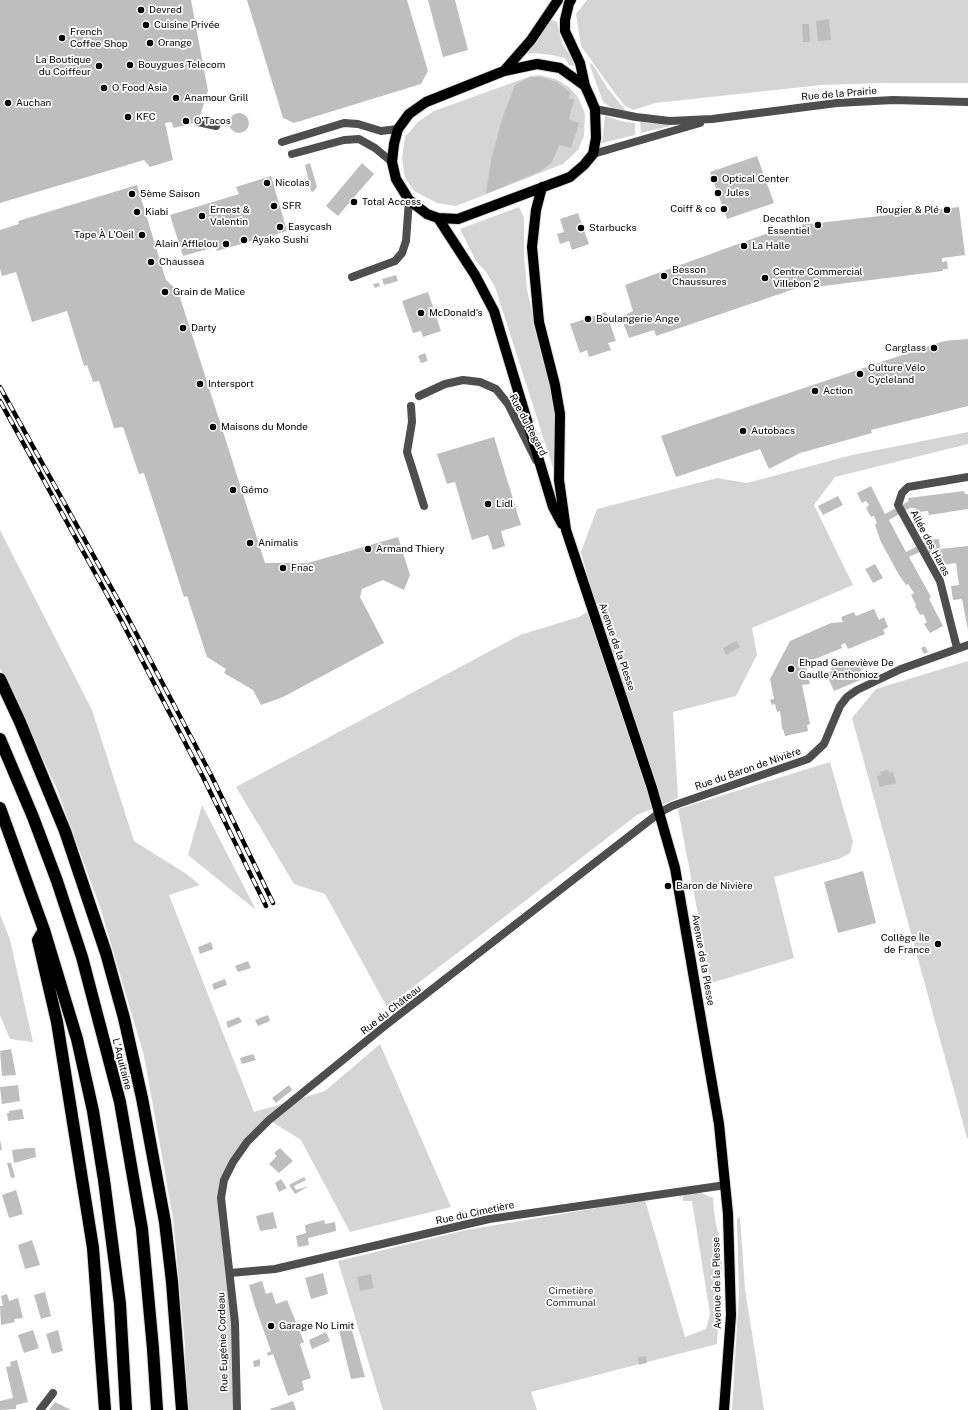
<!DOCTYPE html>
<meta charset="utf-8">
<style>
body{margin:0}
canvas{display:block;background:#fff}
</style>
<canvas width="968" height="1410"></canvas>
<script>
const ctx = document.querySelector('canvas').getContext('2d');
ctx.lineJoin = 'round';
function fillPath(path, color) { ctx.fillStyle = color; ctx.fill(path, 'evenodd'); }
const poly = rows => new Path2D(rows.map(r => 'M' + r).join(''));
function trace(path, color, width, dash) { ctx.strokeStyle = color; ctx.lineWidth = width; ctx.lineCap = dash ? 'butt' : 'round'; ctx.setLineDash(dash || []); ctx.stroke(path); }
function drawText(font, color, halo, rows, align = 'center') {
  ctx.font = font + ' "Public Sans",sans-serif'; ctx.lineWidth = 3.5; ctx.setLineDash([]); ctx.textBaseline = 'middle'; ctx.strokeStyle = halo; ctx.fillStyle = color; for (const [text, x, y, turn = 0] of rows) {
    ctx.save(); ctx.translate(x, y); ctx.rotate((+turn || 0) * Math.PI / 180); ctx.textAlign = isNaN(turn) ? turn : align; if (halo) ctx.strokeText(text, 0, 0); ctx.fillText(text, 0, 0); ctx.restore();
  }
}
fillPath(poly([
 [587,0,968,0,968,83,882,83,821,85,655,103,633,110,624,105,614,92,581,46,576,14],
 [550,19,557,22,562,43,573,60,574,66,569,65,565,58,552,55,533,53,521,55,534,42],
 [589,63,593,65,608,89,627,112,616,111,603,102],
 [539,75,556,79,569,87,578,97,585,114,584,136,578,150,563,164,456,206,437,203,414,191,405,178,402,158,405,137,418,122,434,111,531,76],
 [605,116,625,122,635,123,635,135,602,143],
 [640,122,667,124,670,126,641,133],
 [519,207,524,218,524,257,527,290,553,400,556,439,555,474,495,287,486,272,476,261,460,229],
 [968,432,968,444,835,477,814,505,853,585,752,628,757,655,736,696,673,712,678,798,637,815,387,1007,325,894,294,884,236,787,520,635,579,617,596,606,581,552,597,509,717,478,747,483,852,455],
 [0,530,92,710,134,841,185,873,200,885,169,895,254,1112,325,1091,380,1044,451,1207,350,1232,301,1140,269,1120,247,1142,224,1180,234,1316,237,1410,186,1410,185,1345,173,1218,144,1056,101,910,57,789,0,668],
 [968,661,968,1138,967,1138,852,718,876,689],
 [830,762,853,842,850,853,839,859,774,877,794,958,711,983,678,809],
 [202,805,256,910,188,855],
 [0,914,10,940,33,1042,10,1039,0,1015],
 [699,1192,713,1198,715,1220,720,1241,722,1266,717,1344,531,1392,537,1410,383,1410,338,1261,466,1230,645,1200,685,1337,706,1329,710,1314,692,1201,683,1201,683,1194],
 [740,1216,745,1289,764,1410,732,1410,739,1293,737,1220]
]), '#d5d5d5');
fillPath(poly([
 [0,0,191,0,208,91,198,122,174,128,171,122,165,123,173,160,150,167,144,160,0,203],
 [247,0,407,0,428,71,421,84,294,123,283,118],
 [428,0,455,0,468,50,443,57],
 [829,19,831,40,818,41,816,21],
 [802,24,809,24,810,42,803,42],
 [530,77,540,77,557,82,571,93,568,98,574,100,569,119,579,123,571,148,559,145,552,162,541,171,486,194,491,160,502,119,515,85],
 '229 123a10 10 0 1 1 20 0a10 10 0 1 1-20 0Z',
 [757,156,774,203,727,219,710,172],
 [310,163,317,187,313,192,311,191,305,165],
 [362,163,374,174,338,216,326,206],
 [271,176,287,231,217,251,215,247,183,256,170,215,239,194,236,187],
 [137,185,166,280,178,291,265,563,308,563,398,537,410,575,404,590,383,580,362,589,360,597,384,643,283,697,261,705,253,690,224,673,226,669,207,657,187,596,184,597,144,473,139,474,123,427,114,428,99,381,93,382,87,365,84,366,67,311,32,322,16,272,2,276,0,269,0,230,19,224,18,221],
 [959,207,965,255,942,258,942,262,947,261,948,269,943,269,943,271,807,288,806,285,656,336,654,330,629,338,621,317,633,311,625,285,785,227,786,231,800,225],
 [578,213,589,244,572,250,569,241,560,244,557,234,564,232,560,219],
 [396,275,398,281,384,285,382,279],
 [379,283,380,286,375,288,373,284],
 [428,292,441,331,423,337,421,331,413,333,402,301],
 [606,312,616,341,608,343,611,350,589,357,587,350,580,353,570,324],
 [968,339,968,406,871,430,872,433,800,453,769,469,760,449,676,477,661,436,944,341],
 [425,353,428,361,421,363,418,356],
 [494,437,521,525,501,531,505,546,493,550,488,535,472,540,455,482,447,484,437,454],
 [871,486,885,514,909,501,908,498,964,491,965,494,968,494,968,509,929,515,928,511,917,512,916,508,910,508,889,520,906,552,925,542,924,540,939,539,940,549,968,546,968,630,962,599,953,600,951,586,959,585,956,563,942,565,939,552,927,554,926,549,909,557,931,597,929,599,943,626,930,633,924,624,927,622,923,614,920,615,915,606,916,605,911,595,914,593,908,584,906,585,899,575,881,542,875,525,877,523,874,516,871,517,866,508,869,505,866,501,862,503,857,493],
 [838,496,843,505,823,515,818,506],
 [875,564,883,578,873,583,865,569],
 [874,609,879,620,884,617,888,627,883,630,885,634,848,649,845,643,841,645,842,648,805,663,810,684,802,685,810,724,807,725,808,731,785,736,783,729,782,729,780,711,777,712,775,704,772,705,770,700,774,699,770,679,790,641,831,623,843,622,841,617,854,612,856,616],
 [737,641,740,647,726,655,723,648],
 [925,646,928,652,924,654,921,648],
 [855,661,857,666,859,665,865,678,834,691,826,673,832,671,831,668,844,663,845,665],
 [888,770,890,773,893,772,896,783,880,787,877,776,881,775,880,772],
 [863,871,876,923,838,933,824,882],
 [211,942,213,949,200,954,198,947],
 [248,961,251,968,238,972,235,966],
 [225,979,227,985,214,990,212,984],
 [268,1015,270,1021,258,1026,255,1020],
 [239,1017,242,1022,228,1028,226,1022],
 [11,1049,16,1075,2,1076,0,1051],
 [253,1054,256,1060,242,1064,240,1058],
 [18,1085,20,1101,2,1104,0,1087],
 [289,1085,292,1090,276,1103,272,1098],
 [22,1109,24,1119,8,1121,7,1113,9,1113,9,1111],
 [0,1140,2,1150,0,1150],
 [28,1148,35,1148,36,1157,14,1163,12,1150],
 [280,1148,293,1161,279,1173,269,1164,277,1156,274,1153],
 [7,1163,11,1163,15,1177,11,1178],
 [304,1177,306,1180,294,1186,296,1190,309,1186,295,1194,289,1185],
 [281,1179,287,1188,279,1192,275,1183],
 [16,1190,23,1214,9,1218,2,1195],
 [273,1212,277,1228,260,1231,256,1216],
 [324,1220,325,1224,335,1222,336,1231,308,1238,309,1245,298,1247,296,1236,306,1233,305,1225],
 [32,1240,40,1265,25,1269,18,1245],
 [323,1273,328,1294,311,1299,305,1278],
 [371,1274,374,1288,360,1291,357,1277],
 [262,1281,266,1294,272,1292,276,1304,287,1300,304,1342,300,1344,311,1378,302,1381,304,1390,288,1396,273,1354,268,1356,267,1353,271,1351,255,1306,249,1285],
 [45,1292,51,1316,41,1319,34,1295],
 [7,1294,9,1301,18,1298,23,1318,14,1319,15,1322,1,1325,0,1306,3,1306,1,1296],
 [351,1327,365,1377,351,1379,339,1330],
 [33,1330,39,1348,24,1353,18,1335],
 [58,1330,63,1351,52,1354,46,1334],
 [326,1332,330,1341,312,1349,309,1340],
 [646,1356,647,1363,639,1365,638,1357],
 [260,1359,260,1366,254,1367,253,1361],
 [17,1360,28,1402,16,1405,16,1409,0,1410,0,1401,13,1398,6,1367,11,1366,10,1362],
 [293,1401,296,1410,271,1410,270,1409],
 [55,1402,71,1410,49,1410]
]), '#bebebe');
const primary = poly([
 [571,0,569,3,565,20,565,31,580,63,585,86],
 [537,64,560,68,585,86,590,97,595,109,596,138,593,154,584,165,570,177,458,219,438,218,427,214,409,200,396,179,392,162,394,144,398,129,409,114,426,102,504,71,537,64],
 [504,71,531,40,558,0],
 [542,187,536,210,532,247,539,322,555,385,560,414,559,480,566,530,652,788,675,868,719,1124,728,1214,731,1315,724,1410],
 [438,218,475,275,494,311,553,507,562,524]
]);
const motorway = poly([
 [0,679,20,722,65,831,106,953,124,1018,142,1098,165,1222,172,1282,182,1410],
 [0,739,33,817,57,881,82,957,120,1102,142,1229,153,1349,157,1410],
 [0,808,44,930,77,1039,93,1111,104,1180,120,1304,126,1410],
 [44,930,38,940,57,1022,93,1248,105,1410]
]);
trace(primary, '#dbdbdb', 12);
trace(motorway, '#dbdbdb', 14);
trace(poly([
 [198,122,216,126]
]), '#4e4e4e', 8);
trace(poly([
 [282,142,344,123,358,124,381,131,398,129],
 [292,154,344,140,359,139,375,148,392,162],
 [352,277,395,261,402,253,406,241,409,200],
 [419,396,445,384,463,380,480,382,496,389,508,404,536,460],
 [411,406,412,422,407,452,424,506],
 [957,648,940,581,898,505,902,493,908,487,968,477],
 [230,1273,275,1269,489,1219,726,1185],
 [40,1410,53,1393],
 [237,1410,235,1323,221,1198,224,1180,233,1162,247,1142,269,1120,386,1025,659,813,672,806,808,759,824,744,840,706,847,697,857,690,901,669,968,645]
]), '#4e4e4e', 8);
trace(poly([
 [595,109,636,117,670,121,712,119,837,103,893,100,968,102],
 [593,154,700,123]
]), '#4e4e4e', 8);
trace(primary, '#000', 10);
trace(motorway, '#000', 12);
const rail = poly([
 [0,387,127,616,211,775,273,903],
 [0,401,121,620,203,777,266,906]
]);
trace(rail, '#000', 4.5);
trace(rail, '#fff', 3, [9]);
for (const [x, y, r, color] of [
 [141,10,4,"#000"],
 [146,25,4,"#000"],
 [62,38,4,"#000"],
 [150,43,4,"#000"],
 [130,65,4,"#000"],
 [99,66,4,"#000"],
 [104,88,4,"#000"],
 [176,98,4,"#000"],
 [8,103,4,"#000"],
 [128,117,4,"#000"],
 [186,121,4,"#000"],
 [714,179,4,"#000"],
 [267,183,4,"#000"],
 [718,193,4,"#000"],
 [132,194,4,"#000"],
 [354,202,4,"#000"],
 [274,206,4,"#000"],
 [724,209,4,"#000"],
 [947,210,4,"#000"],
 [137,212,4,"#000"],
 [202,216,4,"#000"],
 [818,225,4,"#000"],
 [280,227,4,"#000"],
 [581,228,4,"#000"],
 [142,235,4,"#000"],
 [244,240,4,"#000"],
 [226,244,4,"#000"],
 [744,246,4,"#000"],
 [151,262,4,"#000"],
 [664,276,4,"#000"],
 [765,278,4,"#000"],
 [165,292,4,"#000"],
 [421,313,4,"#000"],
 [588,319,4,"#000"],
 [183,328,4,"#000"],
 [934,348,4,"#000"],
 [860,374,4,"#000"],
 [200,384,4,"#000"],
 [815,391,4,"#000"],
 [213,427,4,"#000"],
 [743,431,4,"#000"],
 [233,490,4,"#000"],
 [488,504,4,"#000"],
 [250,543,4,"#000"],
 [368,549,4,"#000"],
 [283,568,4,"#000"],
 [791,669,4,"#000"],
 [668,886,4,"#000"],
 [938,944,4,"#000"],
 [271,1326,4,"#000"]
]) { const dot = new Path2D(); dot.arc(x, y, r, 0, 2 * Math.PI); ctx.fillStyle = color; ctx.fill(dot); trace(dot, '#fff', 1.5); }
drawText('10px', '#000', '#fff', [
 ["Devred",149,10],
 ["Cuisine Privée",154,25],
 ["French",70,32],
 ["Coffee Shop",70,44],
 ["Orange",158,43],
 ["La Boutique",91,60,"right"],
 ["du Coiffeur",91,72,"right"],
 ["Bouygues Telecom",138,65],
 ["O Food Asia",112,88],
 ["Anamour Grill",184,98],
 ["Auchan",16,103],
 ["KFC",136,117],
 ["O'Tacos",194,121],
 ["Optical Center",722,179],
 ["Nicolas",275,183],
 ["Jules",726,193],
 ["5ème Saison",140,194],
 ["Total Access",362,202],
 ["SFR",282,206],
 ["Coiff & co",716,209,"right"],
 ["Ernest &",210,210],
 ["Valentin",210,222],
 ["Rougier & Plé",939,210,"right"],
 ["Kiabi",145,212],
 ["Decathlon",810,219,"right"],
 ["Essentiel",810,231,"right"],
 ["Easycash",288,227],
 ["Starbucks",589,228],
 ["Tape À L’Oeil",134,235,"right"],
 ["Ayako Sushi",252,240],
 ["Alain Afflelou",218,244,"right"],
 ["La Halle",752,246],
 ["Chaussea",159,262],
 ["Besson",672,270],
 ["Chaussures",672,282],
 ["Centre Commercial",773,272],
 ["Villebon 2",773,284],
 ["Grain de Malice",173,292],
 ["McDonald's",429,313],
 ["Boulangerie Ange",596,319],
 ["Darty",191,328],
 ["Carglass",926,348,"right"],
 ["Culture Vélo",868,368],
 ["Cycleland",868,380],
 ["Intersport",208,384],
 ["Action",823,391],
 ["Maisons du Monde",221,427],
 ["Autobacs",751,431],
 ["Gémo",241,490],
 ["Lidl",496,504],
 ["Animalis",258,543],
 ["Armand Thiery",376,549],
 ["Fnac",291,568],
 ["Ehpad Geneviève De",799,663],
 ["Gaulle Anthonioz",799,675],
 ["Baron de Nivière",676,886],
 ["Collège Île",930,938,"right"],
 ["de France",930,950,"right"],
 ["Garage No Limit",279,1326]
], 'left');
drawText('10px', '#000', '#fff', [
 ["Rue de la Prairie",839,94,-5],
 ["Rue du Regard",528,425,62],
 ["Allée des Haras",930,543,62],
 ["Avenue de la Plesse",617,647,71],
 ["Rue du Baron de Nivière",748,769,-19],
 ["Avenue de la Plesse",703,960,80],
 ["Rue du Château",391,1010,-38],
 ["L'Aquitaine",122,1064,76],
 ["Rue du Cimetière",475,1213,-12],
 ["Avenue de la Plesse",717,1283,-91],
 ["Rue Eugénie Cordeau",223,1342,-92]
]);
drawText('10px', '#2c2c2c', '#fff', [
 ["Cimetière",571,1291],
 ["Communal",571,1303]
]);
</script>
